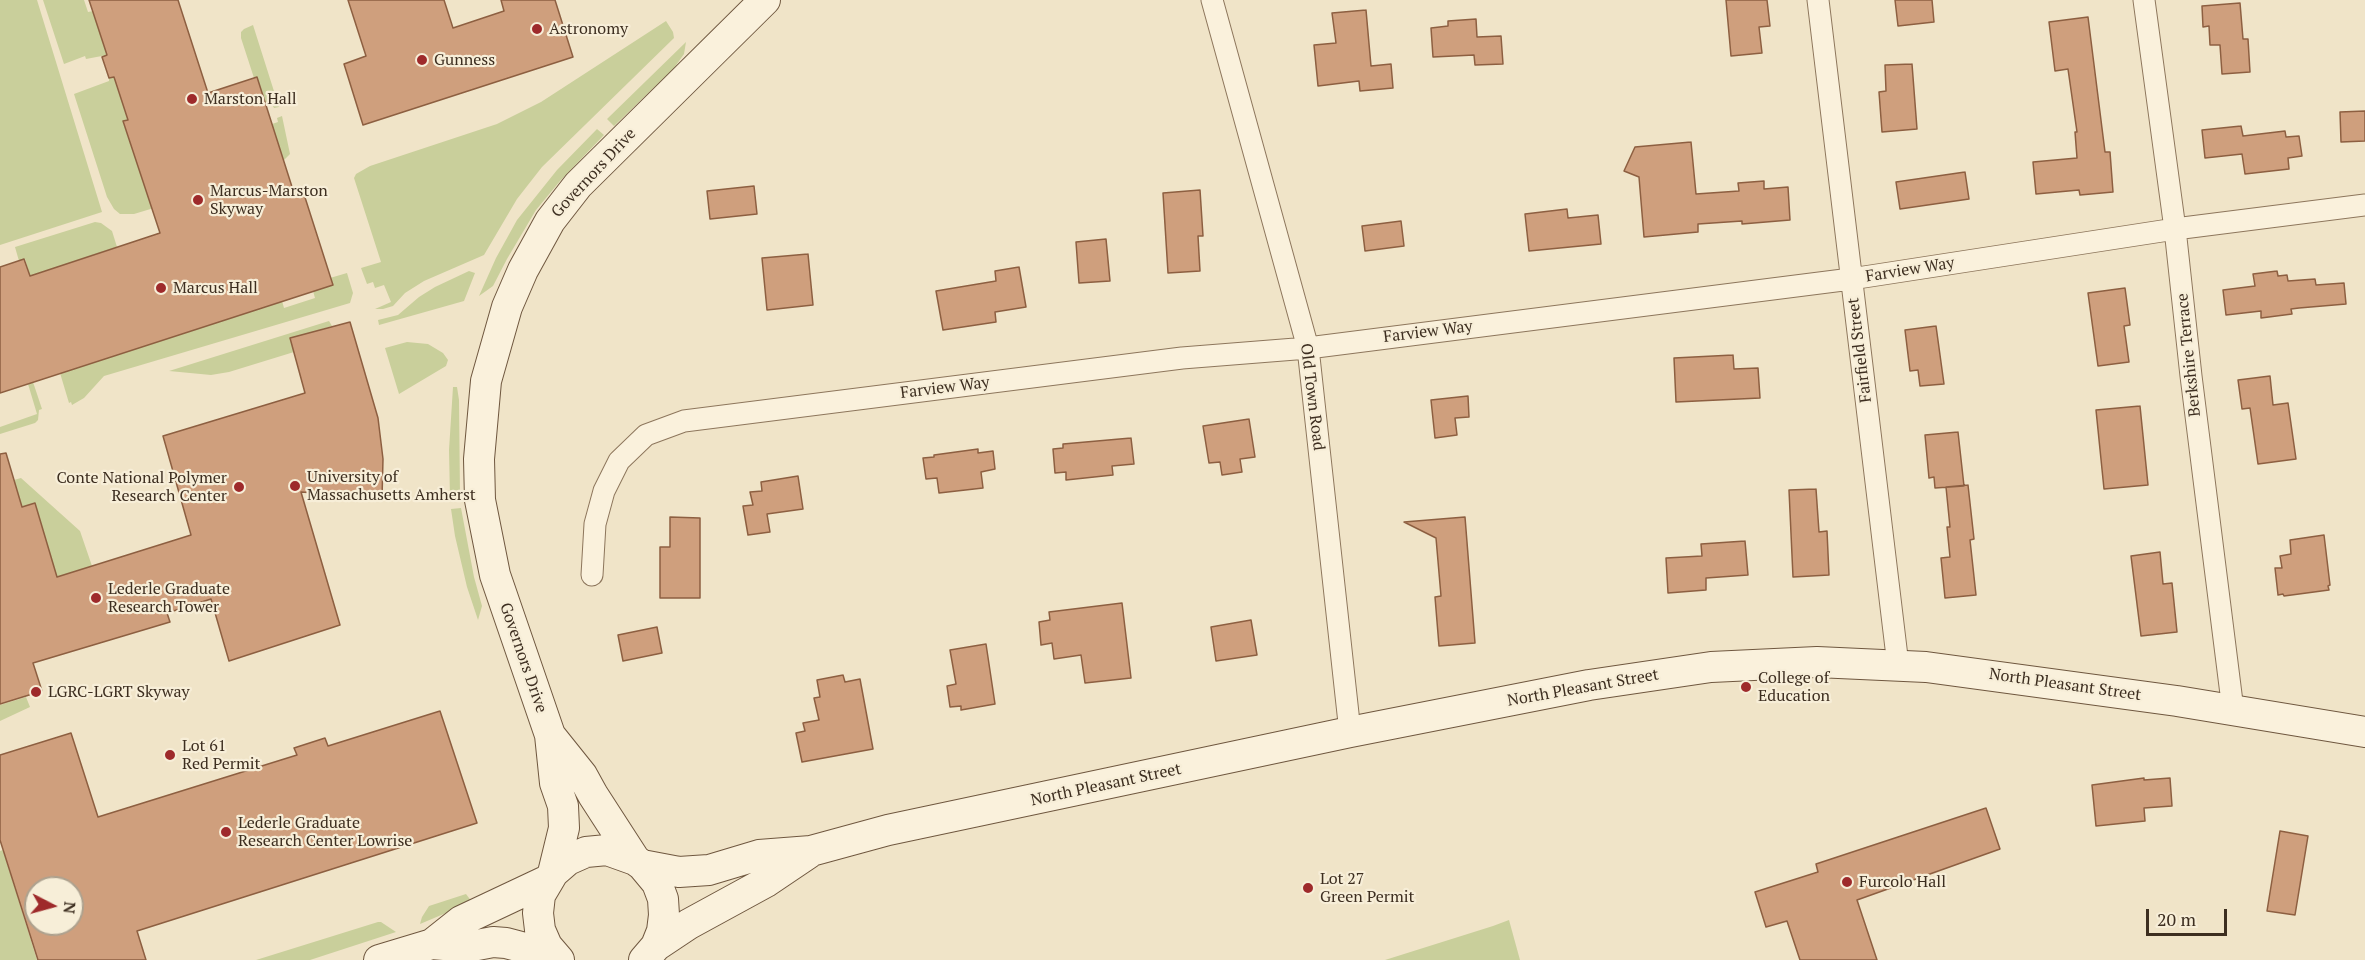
<!DOCTYPE html>
<style>
body{margin:0}
#map{position:relative;width:2365px;height:960px;overflow:hidden;background:#f0e4c8;font-family:"PT Serif",serif}
canvas{display:block}
.north{position:absolute;left:24px;top:876px;width:60px;height:60px;box-sizing:border-box;background:#f7eed8;border:2px solid #ada18e;border-radius:50%;rotate:96deg;font-size:16px;font-weight:700;line-height:24px;text-align:center;color:#3d2e20}
.north::after{content:'';display:block;margin:auto;width:21px;height:27px;background:#9e2a2b;clip-path:polygon(50% 0,100% 100%,50% 72%,0 100%)}
.scale{position:absolute;left:2146px;top:909px;width:81px;height:27px;box-sizing:border-box;border:3px solid #3d2e20;border-top:0;padding-left:8px;font-size:18px;line-height:21px;white-space:nowrap;color:#3d2e20;-webkit-text-stroke:4px #f7eed8;paint-order:stroke}
</style>
<div id="map">
<canvas width="2365" height="960"></canvas>
<div class="north">N</div>
<div class="scale">20 m</div>
</div>
<script>
const ctx = document.querySelector('canvas').getContext('2d');
ctx.lineJoin = 'round';
function fillPath(path, color) { ctx.fillStyle = color; ctx.fill(path, 'evenodd'); }
const poly = rows => new Path2D(rows.map(r => 'M' + r).join(''));
function trace(path, color, width, dash) { ctx.strokeStyle = color; ctx.lineWidth = width; ctx.lineCap = dash ? 'butt' : 'round'; ctx.setLineDash(dash || []); ctx.stroke(path); }
function drawText(font, color, halo, rows, align = 'center') {
  ctx.font = font + ' "PT Serif",serif'; ctx.lineWidth = 4.5; ctx.setLineDash([]); ctx.textBaseline = 'middle'; ctx.strokeStyle = halo; ctx.fillStyle = color; for (const [text, x, y, turn = 0] of rows) {
    ctx.save(); ctx.translate(x, y); ctx.rotate((+turn || 0) * Math.PI / 180); ctx.textAlign = isNaN(turn) ? turn : align; if (halo) ctx.strokeText(text, 0, 0); ctx.fillText(text, 0, 0); ctx.restore();
  }
}
fillPath(poly([
 [0,0,37,0,102,212,0,245],
 [43,0,84,0,88,12,93,11,107,55,86,59,85,56,64,64],
 [666,21,673,32,674,38,542,167,517,199,484,255,424,281,405,293,393,306,383,309,375,309,391,302,384,285,375,288,373,282,367,284,361,268,381,262,354,178,356,174,370,166,497,124,541,102],
 [253,25,279,107,274,108,272,104,266,106,257,77,254,78,241,38,241,32,244,29],
 [686,42,684,54,674,68,614,126,607,119],
 [114,77,128,120,123,122,148,196,238,167,167,204,134,214,120,214,114,209,107,197,74,94,109,81,109,78],
 [282,116,290,154,279,165,281,153,272,124,278,122,277,118],
 [597,129,604,135,560,181,536,210,507,259,493,286,479,296,496,258,517,220,557,170],
 [95,222,101,223,112,231,117,247,30,276,25,259,19,261,15,247],
 [469,271,475,273,464,301,379,325,378,320,398,315,419,297,435,287],
 [347,273,353,293,350,303,104,376,84,398,72,405,71,402,69,403,60,373,282,301,284,308,315,298,313,291,330,278],
 [329,321,332,326,290,339,294,352,229,372,211,375,169,371],
 [407,342,428,344,443,353,448,360,446,366,399,394,385,348],
 [33,382,42,409,39,410,38,420,35,423,0,434,0,427,37,414,28,384],
 [453,387,457,387,459,400,460,496,450,497,449,450],
 [21,478,80,531,92,566,57,577,22,507,14,480],
 [461,508,474,577,482,606,478,620,467,587,455,536,451,509],
 [26,697,30,707,0,721,0,705],
 [3,850,37,960,0,960,0,851],
 [466,894,472,902,420,924,422,917,429,906],
 [1509,920,1520,960,1385,960,1493,926],
 [378,922,381,922,396,932,310,960,256,960]
]), '#c9cf9b');
const building = poly([
 [89,0,178,0,208,93,257,77,293,190,302,188,333,285,0,393,0,267,24,259,30,276,160,233,123,121,128,120,114,77,109,78,102,57,107,55,89,0],
 [348,0,444,0,453,28,504,11,501,0,555,0,573,57,363,125,344,64,366,56,348,0],
 [1726,0,1767,0,1770,26,1759,27,1762,53,1731,56,1726,0],
 [1895,0,1932,0,1934,22,1898,26,1895,0],
 [2240,3,2243,39,2248,39,2250,72,2222,74,2220,45,2210,45,2209,26,2203,27,2202,6,2240,3],
 [1366,10,1371,66,1391,64,1393,88,1360,91,1359,81,1318,86,1314,45,1336,43,1332,13,1366,10],
 [2088,17,2105,152,2110,152,2113,192,2080,195,2079,190,2036,194,2033,162,2077,158,2075,132,2077,132,2068,69,2055,71,2049,22,2088,17],
 [1476,19,1477,37,1501,36,1503,64,1475,65,1474,55,1433,57,1431,28,1448,26,1448,21,1476,19],
 [1912,64,1917,129,1882,132,1879,92,1886,91,1885,65,1912,64],
 [2365,111,2365,141,2341,142,2340,112,2365,111],
 [2241,126,2243,136,2285,131,2286,137,2299,136,2302,156,2288,158,2289,169,2245,174,2242,154,2205,158,2202,130,2241,126],
 [1691,142,1696,194,1739,191,1738,183,1764,181,1764,189,1788,187,1790,220,1742,224,1742,221,1698,224,1698,232,1644,237,1639,177,1624,171,1635,147,1691,142],
 [1965,172,1969,199,1900,209,1896,182,1965,172],
 [754,186,757,214,710,219,707,191,754,186],
 [1200,190,1203,236,1198,236,1200,271,1168,273,1163,193,1200,190],
 [1567,209,1568,218,1598,215,1601,244,1529,251,1525,214,1567,209],
 [1401,221,1404,246,1365,251,1362,226,1401,221],
 [1106,239,1110,281,1079,283,1076,242,1106,239],
 [808,254,813,305,767,310,762,258,808,254],
 [1019,267,1026,307,995,312,996,322,943,330,936,291,996,281,995,271,1019,267],
 [2277,271,2278,276,2287,275,2288,281,2315,279,2316,285,2344,283,2346,304,2299,308,2291,309,2292,314,2261,318,2261,311,2226,315,2223,290,2255,286,2253,274,2277,271],
 [2125,288,2130,325,2124,326,2129,362,2098,366,2088,293,2125,288],
 [350,322,378,418,383,459,382,498,301,492,340,625,229,661,211,599,167,613,170,622,33,663,42,691,0,704,0,454,6,453,22,507,35,503,57,577,191,535,163,436,305,393,290,338,350,322],
 [1936,326,1944,384,1920,386,1918,370,1910,371,1905,330,1936,326],
 [1733,355,1734,369,1758,368,1760,398,1676,402,1674,358,1733,355],
 [2270,376,2273,405,2288,403,2296,459,2258,464,2250,408,2242,409,2238,380,2270,376],
 [1468,396,1469,417,1455,418,1457,435,1435,438,1431,400,1468,396],
 [2140,406,2148,485,2104,489,2096,410,2140,406],
 [1249,419,1255,457,1240,459,1242,472,1222,475,1220,462,1209,463,1203,426,1249,419],
 [1958,432,1964,486,1935,488,1934,477,1929,478,1925,435,1958,432],
 [1131,438,1134,464,1112,466,1113,475,1066,480,1066,472,1055,473,1053,449,1063,448,1063,444,1131,438],
 [978,449,978,453,993,451,995,469,981,472,983,488,939,493,937,478,926,479,923,458,934,457,934,455,978,449],
 [798,476,803,509,767,514,770,532,748,535,743,506,753,505,750,492,762,491,761,482,798,476],
 [1968,485,1974,539,1970,540,1976,595,1945,598,1941,558,1950,557,1947,527,1950,527,1946,487,1968,485],
 [1816,489,1819,532,1827,531,1829,575,1793,577,1789,490,1816,489],
 [670,517,700,518,700,598,660,598,660,547,670,547,670,517],
 [1465,517,1475,643,1439,646,1435,597,1441,596,1436,538,1404,522,1465,517],
 [2324,535,2330,585,2328,586,2329,590,2284,596,2283,594,2278,595,2275,568,2282,568,2280,556,2291,554,2290,540,2324,535],
 [1745,541,1748,575,1706,578,1706,590,1668,593,1666,558,1702,556,1701,544,1745,541],
 [2160,552,2163,584,2172,583,2177,632,2141,636,2131,556,2160,552],
 [1122,603,1131,678,1085,683,1081,655,1054,659,1052,643,1041,645,1039,622,1050,620,1049,612,1122,603],
 [1251,620,1257,655,1216,661,1211,627,1251,620],
 [657,627,662,653,623,661,618,635,657,627],
 [986,644,995,704,961,710,961,706,950,707,947,686,956,684,950,650,986,644],
 [843,675,845,682,860,679,873,749,802,762,796,733,805,731,803,723,819,720,814,698,820,697,817,680,843,675],
 [440,711,477,823,137,931,146,960,38,960,0,840,0,755,71,733,98,817,297,755,294,748,325,738,328,746,440,711],
 [36,888,72,888,72,924,36,924,36,888],
 [2144,778,2144,780,2170,778,2172,806,2144,808,2145,821,2096,826,2092,785,2144,778],
 [1986,808,2000,849,1857,900,1877,960,1800,960,1787,921,1766,927,1755,892,1818,872,1816,864,1986,808],
 [2280,831,2308,836,2295,915,2267,911,2280,831]
]);
fillPath(building, '#cf9f7d');
trace(building, '#8d5f41', 1.5);
const minor = poly([
 [1212,0,1308,348,1350,732],
 [1818,0,1898,665],
 [2144,0,2175,229,2191,376,2233,710],
 [592,575,595,524,604,491,619,461,646,435,684,421,1182,358,1308,348,1851,279,2175,229,2365,205]
]);
const secondary = poly([
 [550,735,582,775,593,795,635,860],
 [642,865,679,872,709,870,759,855,811,851,888,830,1350,732,1589,685,1711,667,1817,662,1926,667,2177,701,2365,732],
 [553,873,564,828,563,806,555,783,550,735,495,575,480,500,479,459,486,381,507,307,523,270,550,221,578,185,765,0],
 [432,944,467,947,493,942,506,943,555,956],
 [656,946,689,924,766,882,809,853],
 [379,960,432,944,461,921,548,880],
 [559,960,547,946,540,930,538,913,540,895,553,873,568,860,586,852,607,850,635,860,642,865,657,883,663,899,664,915,662,931,656,946,644,960]
]);
trace(minor, '#8d765c', 23);
trace(secondary, '#6f573f', 32);
trace(minor, '#faf1dc', 21);
trace(secondary, '#faf1dc', 30);
for (const [x, y, r, color] of [
 [537,29,6,"#9e2a2b"],
 [422,60,6,"#9e2a2b"],
 [192,99,6,"#9e2a2b"],
 [198,200,6,"#9e2a2b"],
 [161,288,6,"#9e2a2b"],
 [295,486,6,"#9e2a2b"],
 [239,487,6,"#9e2a2b"],
 [96,598,6,"#9e2a2b"],
 [1746,687,6,"#9e2a2b"],
 [36,692,6,"#9e2a2b"],
 [170,755,6,"#9e2a2b"],
 [226,832,6,"#9e2a2b"],
 [1847,882,6,"#9e2a2b"],
 [1308,888,6,"#9e2a2b"]
]) { const dot = new Path2D(); dot.arc(x, y, r, 0, 2 * Math.PI); ctx.fillStyle = color; ctx.fill(dot); trace(dot, '#f7eed8', 2); }
drawText('16px', '#3d2e20', '#f7eed8', [
 ["Astronomy",549,29],
 ["Gunness",434,60],
 ["Marston Hall",204,99],
 ["Marcus-Marston",210,191],
 ["Skyway",210,209],
 ["Marcus Hall",173,288],
 ["University of",307,477],
 ["Massachusetts Amherst",307,495],
 ["Conte National Polymer",227,478,"right"],
 ["Research Center",227,496,"right"],
 ["Lederle Graduate",108,589],
 ["Research Tower",108,607],
 ["College of",1758,678],
 ["Education",1758,696],
 ["LGRC-LGRT Skyway",48,692],
 ["Lot 61",182,746],
 ["Red Permit",182,764],
 ["Lederle Graduate",238,823],
 ["Research Center Lowrise",238,841],
 ["Lot 27",1320,879],
 ["Green Permit",1320,897],
 ["Furcolo Hall",1859,882]
], 'left');
drawText('16px', '#3d2e20', '#f7eed8', [
 ["Governors Drive",594,173,-47],
 ["Farview Way",1910,270,-9],
 ["Farview Way",1428,332,-7],
 ["Fairfield Street",1860,350,-97],
 ["Berkshire Terrace",2189,355,-96],
 ["Farview Way",945,388,-7],
 ["Old Town Road",1312,397,83],
 ["Governors Drive",523,658,71],
 ["North Pleasant Street",2065,685,8],
 ["North Pleasant Street",1583,688,-10],
 ["North Pleasant Street",1106,785,-12]
]);
</script>
